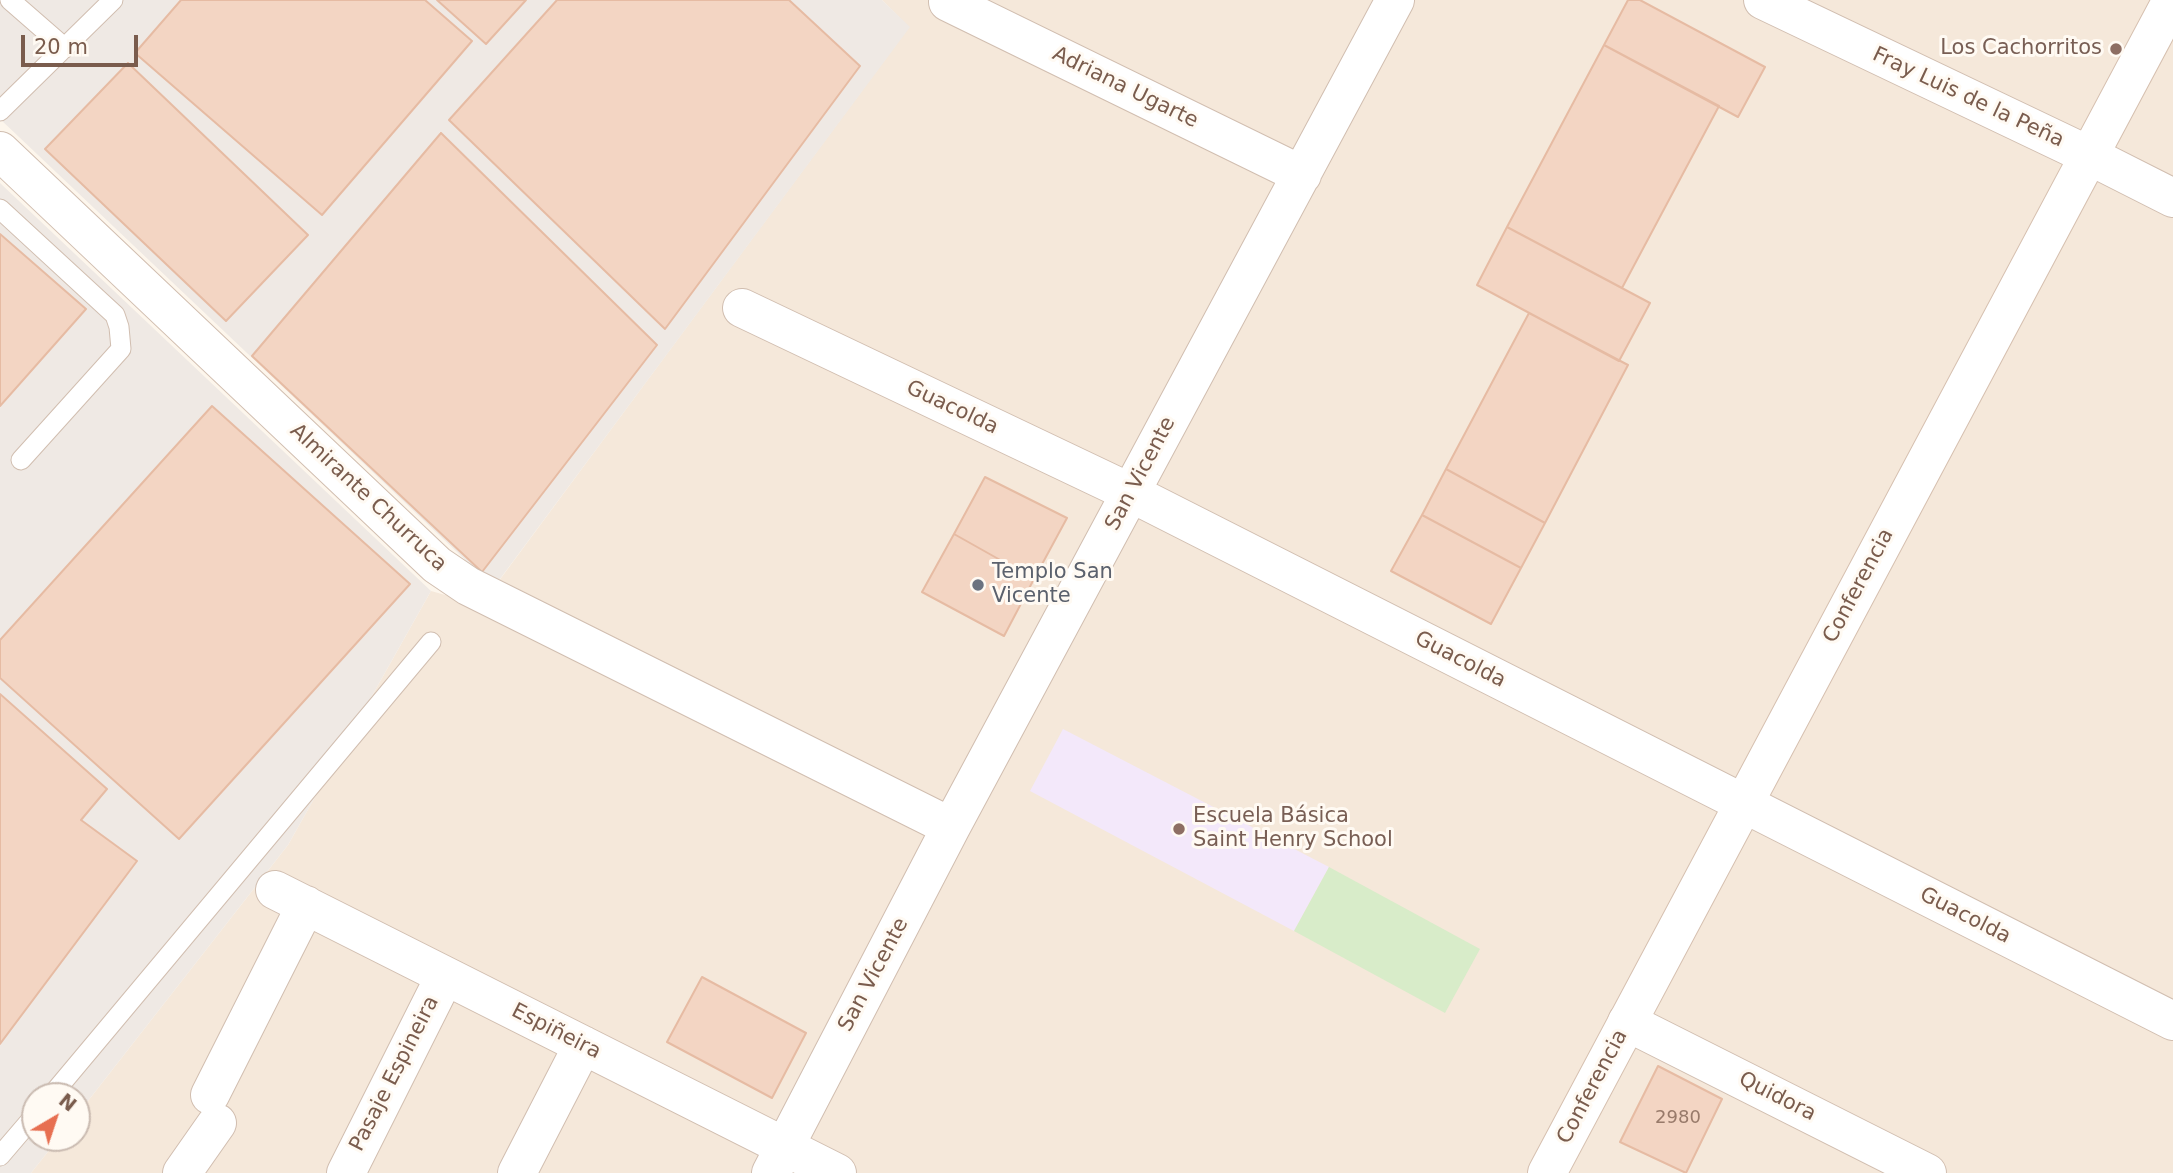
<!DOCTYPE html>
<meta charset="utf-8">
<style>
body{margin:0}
#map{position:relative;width:2173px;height:1173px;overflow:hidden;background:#fdf6ec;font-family:"DejaVu Sans",sans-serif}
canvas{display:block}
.north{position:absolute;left:21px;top:1082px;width:70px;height:70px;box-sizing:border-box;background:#fffaf3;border:2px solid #cabbb1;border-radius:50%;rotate:39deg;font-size:19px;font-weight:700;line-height:28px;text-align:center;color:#7a5c4d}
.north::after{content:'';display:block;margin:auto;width:24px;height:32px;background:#e76f51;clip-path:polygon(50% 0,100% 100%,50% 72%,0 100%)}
.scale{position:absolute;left:21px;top:35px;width:117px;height:32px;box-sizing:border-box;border:4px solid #7a5c4d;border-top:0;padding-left:9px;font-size:21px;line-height:24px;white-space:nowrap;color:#7a5c4d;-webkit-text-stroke:5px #fffaf3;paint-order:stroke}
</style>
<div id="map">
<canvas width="2173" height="1173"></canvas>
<div class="north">N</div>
<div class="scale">20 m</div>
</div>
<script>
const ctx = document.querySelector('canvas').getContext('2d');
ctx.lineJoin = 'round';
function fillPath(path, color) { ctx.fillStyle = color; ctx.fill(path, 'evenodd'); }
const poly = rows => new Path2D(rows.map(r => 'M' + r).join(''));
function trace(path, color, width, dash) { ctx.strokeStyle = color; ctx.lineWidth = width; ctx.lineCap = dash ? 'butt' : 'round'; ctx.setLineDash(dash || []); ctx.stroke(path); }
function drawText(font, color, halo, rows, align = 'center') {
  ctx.font = font + ' "DejaVu Sans",sans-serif'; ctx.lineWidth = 6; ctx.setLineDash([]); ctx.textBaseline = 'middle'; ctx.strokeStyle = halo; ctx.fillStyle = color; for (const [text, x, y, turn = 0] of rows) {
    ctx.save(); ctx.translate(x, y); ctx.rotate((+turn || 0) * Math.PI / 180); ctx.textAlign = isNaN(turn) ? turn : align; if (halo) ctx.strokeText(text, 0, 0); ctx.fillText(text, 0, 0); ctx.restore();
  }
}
fillPath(poly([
 [882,0,2173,0,2173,1173,31,1173,59,1138,77,1138,77,1115,288,845,431,591,481,605,909,27]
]), '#f5e8da');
fillPath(poly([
 [0,0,882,0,910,27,494,587,0,119],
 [0,183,431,591,288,845,77,1115,77,1096,35,1096,35,1138,59,1138,31,1173,0,1173]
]), '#efe9e4');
fillPath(poly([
 [1063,729,1329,867,1294,931,1030,791]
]), '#f3e8fa');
fillPath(poly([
 [1329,867,1480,949,1445,1013,1294,931]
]), '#d8ecc9');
const building = poly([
 [181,0,425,0,472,41,322,215,135,53,181,0],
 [437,0,526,0,486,44,437,0],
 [557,0,789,0,860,66,665,329,449,120,557,0],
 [1628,0,1640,0,1765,67,1738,117,1604,45,1628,0],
 [1604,45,1719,106,1622,288,1507,227,1604,45],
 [128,63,308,235,226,321,45,149,128,63],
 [441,133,657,345,482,572,252,356,441,133],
 [1507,227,1650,303,1619,361,1477,285,1507,227],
 [0,234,86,309,0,406,0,234],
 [1529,313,1628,365,1545,523,1446,469,1529,313],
 [212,406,410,584,179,839,0,678,0,640,212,406],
 [1446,469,1545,523,1521,568,1422,515,1446,469],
 [985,477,1067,518,1034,579,954,534,985,477],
 [1422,515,1521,568,1491,624,1391,571,1422,515],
 [954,534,1034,579,1004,636,922,592,954,534],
 [0,694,107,789,81,820,137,861,0,1044,0,694],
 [702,977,806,1033,772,1098,667,1042,702,977],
 [1658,1066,1722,1099,1686,1173,1620,1142,1658,1066]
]);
fillPath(building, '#f3d5c3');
trace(building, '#e6bba3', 2);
const lane = poly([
 [10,0,65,48],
 [0,111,113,0],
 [0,209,115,315,119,327,121,349,21,460],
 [51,1096,431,642],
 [0,1156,35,1115]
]);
const street = poly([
 [1763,0,2088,155,2173,198],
 [948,2,1302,175],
 [0,151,437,565,468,586,951,827],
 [742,308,1131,493,2173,1021],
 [275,890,837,1173],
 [1627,1022,1927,1173],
 [210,1095,306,905],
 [182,1173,217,1123],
 [346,1173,445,976],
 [517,1173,583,1045],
 [771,1173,951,827,1395,0]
]);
const secondary = poly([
 [1547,1173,2172,0]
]);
trace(lane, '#d1beb0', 21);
trace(street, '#d1beb0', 40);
trace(secondary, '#d6c0b0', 40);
trace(lane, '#fff', 19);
trace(street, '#fff', 38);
trace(secondary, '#fff', 38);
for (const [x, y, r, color] of [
 [2116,49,7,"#8d6e63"],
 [978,585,7,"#6b7280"],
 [1179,829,7,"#8d6e63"]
]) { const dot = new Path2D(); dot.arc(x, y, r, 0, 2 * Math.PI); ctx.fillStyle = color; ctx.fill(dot); trace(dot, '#fffaf3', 2.5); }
drawText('18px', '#987a6a', null, [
 ["2980",1678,1118]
]);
drawText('21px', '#785e54', '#fffaf3', [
 ["Los Cachorritos",2102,49],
 ["Escuela Básica",1193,817,"left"],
 ["Saint Henry School",1193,841,"left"]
], 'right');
drawText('21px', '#7a5c4d', '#fffaf3', [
 ["Adriana Ugarte",1125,88,26],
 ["Fray Luis de la Peña",1968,98,25],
 ["Guacolda",952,408,25],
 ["San Vicente",1141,474,-62],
 ["Almirante Churruca",368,498,43],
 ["Conferencia",1859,586,-62],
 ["Guacolda",1460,660,27],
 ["Guacolda",1965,916,27],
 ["San Vicente",874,975,-62],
 ["Espiñeira",556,1032,27],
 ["Pasaje Espineira",395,1074,-63],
 ["Conferencia",1593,1087,-62],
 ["Quidora",1777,1097,27]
]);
drawText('21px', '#5b616d', '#fffaf3', [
 ["Templo San",992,573],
 ["Vicente",992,597]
], 'left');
</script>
